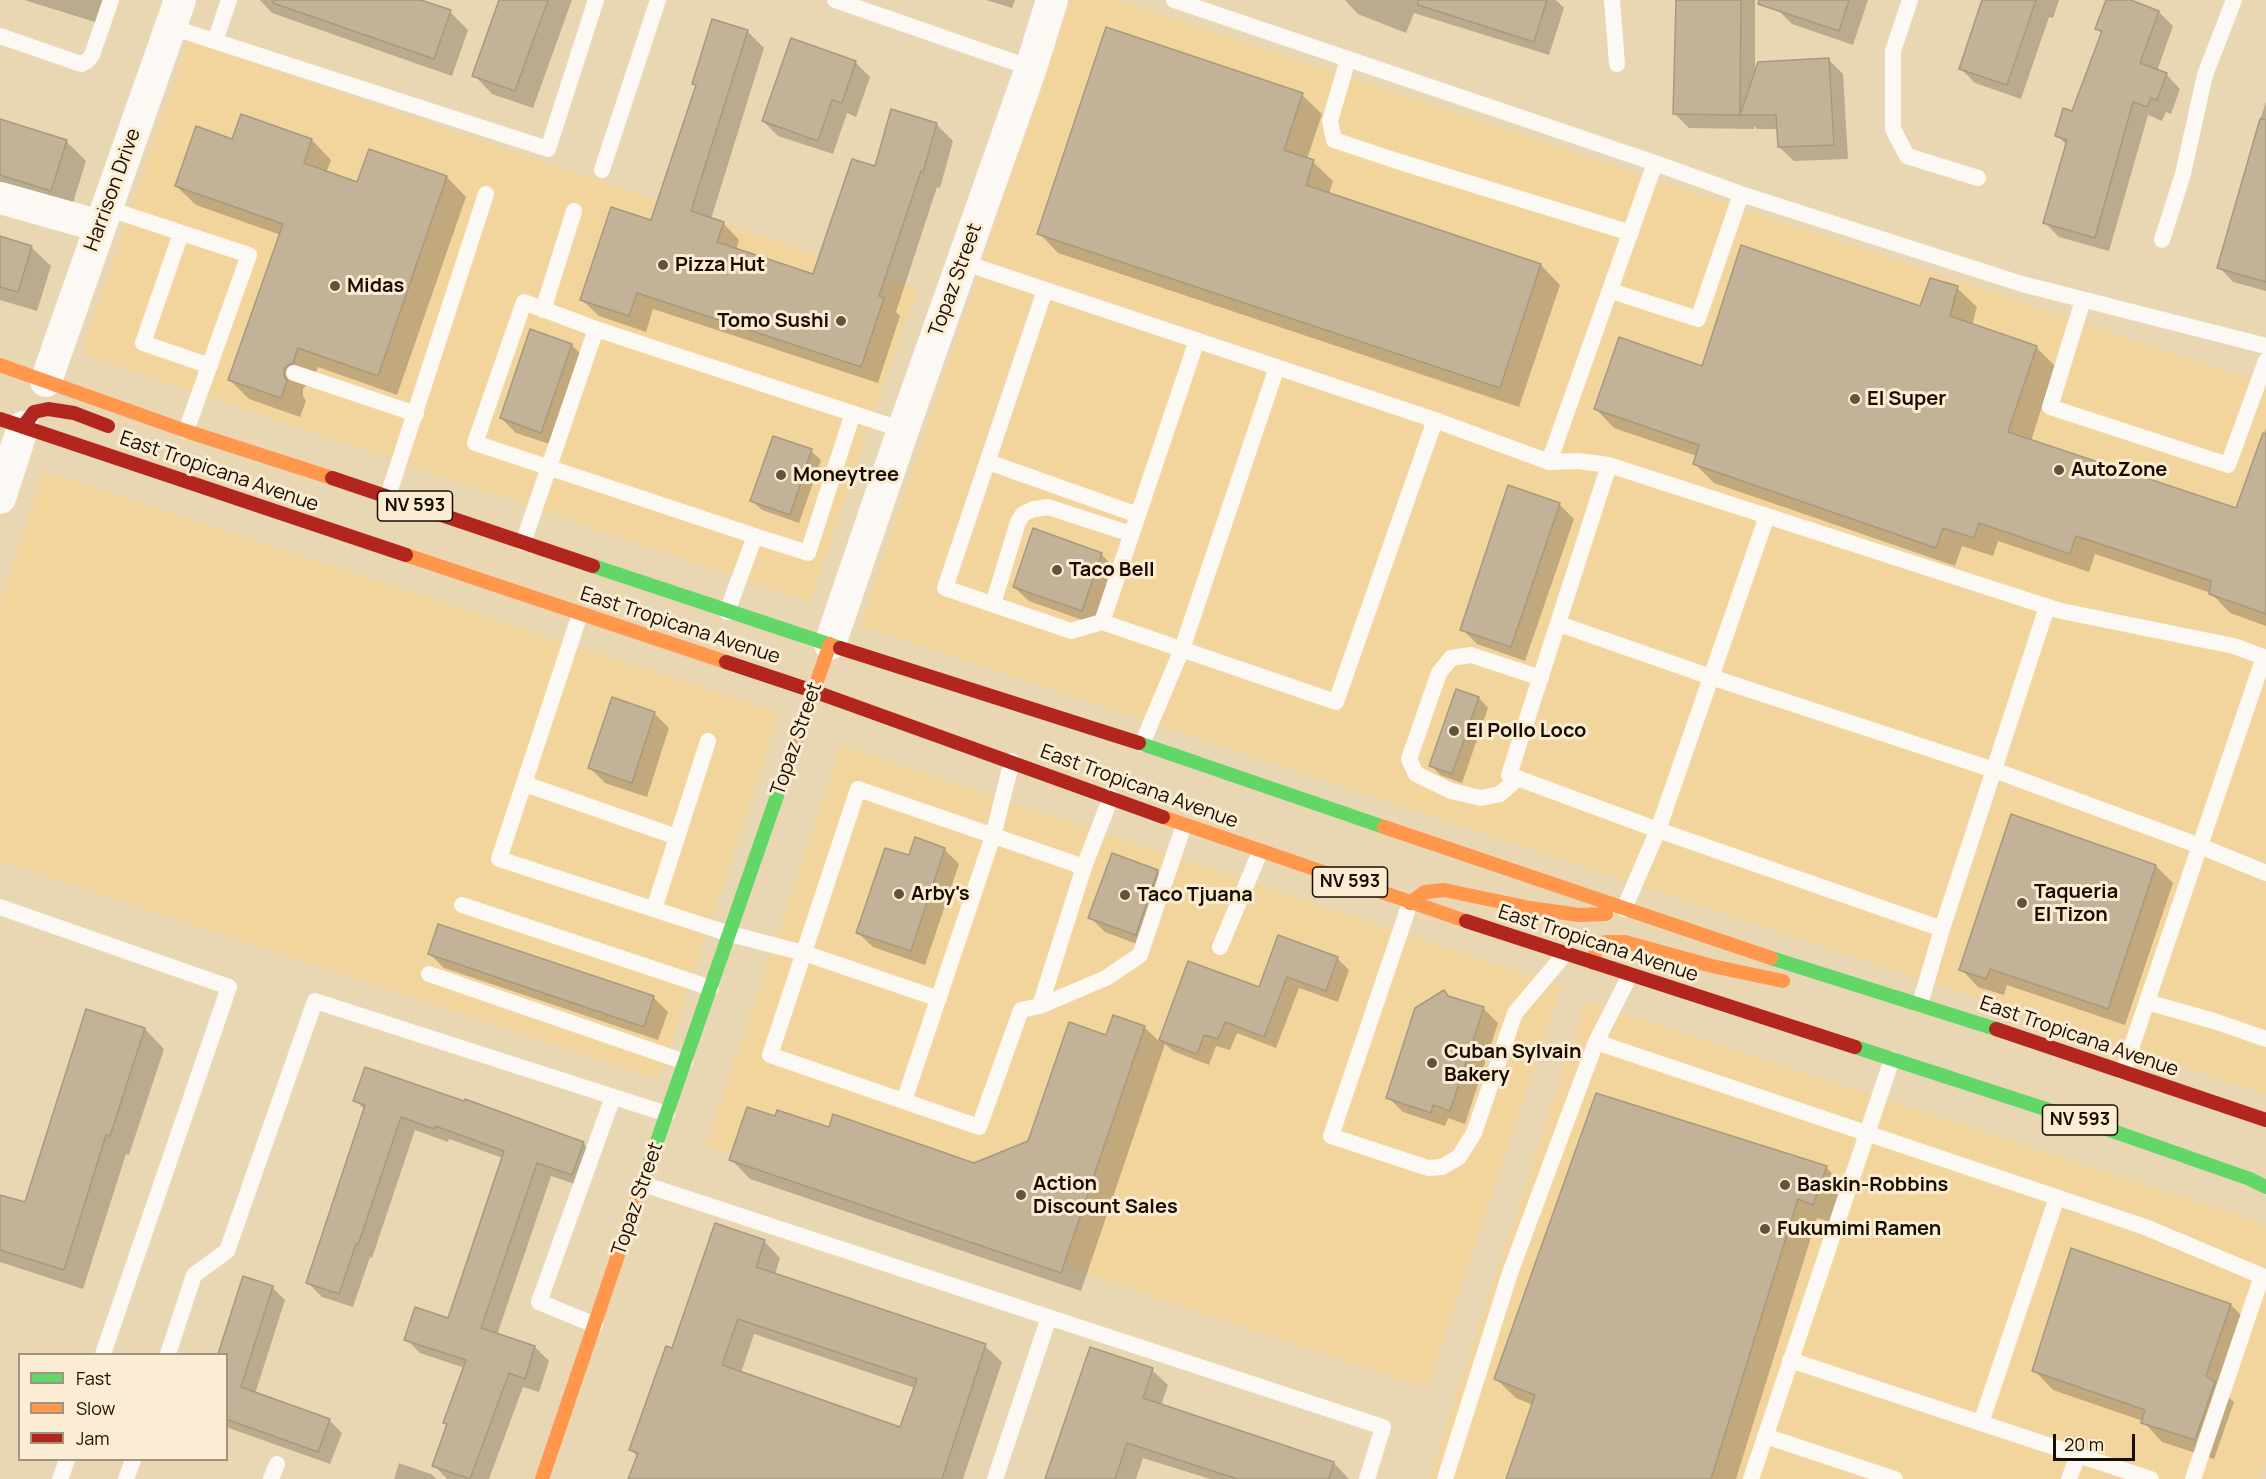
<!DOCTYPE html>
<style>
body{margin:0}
#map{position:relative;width:2266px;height:1479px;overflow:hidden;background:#e9d6b3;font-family:Manrope,sans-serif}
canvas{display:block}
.legend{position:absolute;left:18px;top:1353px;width:210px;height:108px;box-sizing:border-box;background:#fbedd4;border:2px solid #a1937f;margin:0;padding:8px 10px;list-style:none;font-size:18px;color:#190d00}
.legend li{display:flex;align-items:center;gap:12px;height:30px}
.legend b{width:30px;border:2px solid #a1937f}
.scale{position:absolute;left:2053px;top:1434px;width:82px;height:27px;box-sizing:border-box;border:3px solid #190d00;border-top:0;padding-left:8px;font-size:18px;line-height:21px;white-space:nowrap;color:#190d00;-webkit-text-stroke:4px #fbedd4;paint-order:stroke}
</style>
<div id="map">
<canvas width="2266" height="1479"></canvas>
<ul class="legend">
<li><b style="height:8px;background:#63d668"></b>Fast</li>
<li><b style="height:8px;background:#ff974d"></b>Slow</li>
<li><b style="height:8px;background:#b3261e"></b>Jam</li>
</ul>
<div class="scale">20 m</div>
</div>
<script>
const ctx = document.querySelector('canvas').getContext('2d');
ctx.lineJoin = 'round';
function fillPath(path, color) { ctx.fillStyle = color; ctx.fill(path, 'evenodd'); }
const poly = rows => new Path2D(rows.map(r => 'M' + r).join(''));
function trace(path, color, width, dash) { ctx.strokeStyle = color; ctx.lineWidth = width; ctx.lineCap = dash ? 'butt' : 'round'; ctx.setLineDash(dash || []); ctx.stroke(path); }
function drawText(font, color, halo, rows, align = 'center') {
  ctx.font = font + ' Manrope,sans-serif'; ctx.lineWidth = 6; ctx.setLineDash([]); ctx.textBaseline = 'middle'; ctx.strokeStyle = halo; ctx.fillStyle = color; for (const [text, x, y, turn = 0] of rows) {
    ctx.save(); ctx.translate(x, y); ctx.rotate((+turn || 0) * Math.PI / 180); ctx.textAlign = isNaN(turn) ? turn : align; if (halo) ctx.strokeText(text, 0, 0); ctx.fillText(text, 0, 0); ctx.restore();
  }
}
fillPath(poly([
 [1070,0,1117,0,2266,384,2266,1095,861,626],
 [188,41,917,289,810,602,82,354],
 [44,471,780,713,659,1079,0,861,0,603],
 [841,745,1561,986,1427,1388,706,1146],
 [1586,1001,2255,1221,2266,1228,2266,1459,2259,1479,1429,1479]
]), '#f2d49d');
fillPath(poly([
 [24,0,116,0,108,26],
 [260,0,417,0,450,12,468,30,452,76,272,13],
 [501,0,572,0,533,108,492,94,474,75],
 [986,0,1015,0,1012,8],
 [1345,0,1556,0,1564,8,1549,55,1414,13,1406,33,1358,14],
 [1677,0,1755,0,1755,74,1829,60,1843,74,1848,159,1794,161,1779,147,1778,129,1757,129,1754,126,1754,129,1689,128,1674,113],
 [1780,0,1868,0,1853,45,1792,24,1777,9],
 [1984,0,2059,0,2053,18,2049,17,2021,99,1975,83,1960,68],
 [2107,0,2127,0,2159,12,2173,26,2157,71,2166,74,2180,89,2171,114,2166,112,2162,121,2148,115,2109,251,2059,237,2045,223,2067,145,2057,136,2073,112,2102,34,2097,29],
 [713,21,748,32,764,48,711,219,723,223,739,240,736,250,814,276,876,168,936,124,953,141,940,188,937,187,896,312,900,316,878,383,653,309,646,332,599,316,582,300,652,222,697,87,694,83],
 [855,62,870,77,856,117,847,113,833,154,778,136,763,121],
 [1302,95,1322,114,1307,159,1313,162,1333,181,1329,194,1541,265,1560,285,1519,407,1058,253,1039,233],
 [2266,102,2266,291,2233,282,2219,267,2255,142,2253,140],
 [0,121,66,141,86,161,71,209,0,188],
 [312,140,331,160,326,173,358,184,370,150,447,177,466,197,397,395,318,367,312,382,307,384,303,389,303,396,306,401,300,417,249,399,230,380,281,235,196,205,176,186,233,141],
 [0,238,31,247,51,266,37,311,0,300],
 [1957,288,1977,307,1972,325,2036,347,2055,366,2031,441,2237,510,2266,428,2266,626,2230,613,2211,593,2095,554,2089,572,1998,541,1993,556,1962,546,1955,566,1714,483,1695,464,1697,456,1614,428,1595,408,1702,368,1921,308],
 [531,331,572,345,586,360,556,446,516,433,501,418],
 [811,451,821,460,799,523,762,510,752,501],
 [1559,504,1574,519,1525,661,1477,644,1462,629],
 [1101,554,1116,569,1096,625,1029,601,1014,587],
 [1457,691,1479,698,1488,708,1462,783,1440,775,1431,765],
 [654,713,669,728,647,797,605,783,590,768],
 [944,849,959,864,925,965,873,947,858,933,910,857],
 [2156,866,2173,883,2125,1025,2007,985,2004,995,1978,987,1961,969],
 [1157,871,1172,886,1150,949,1105,932,1090,917],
 [1279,937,1337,958,1349,970,1338,1002,1299,988,1276,1048,1237,1033,1230,1050,1216,1046,1209,1065,1173,1051,1165,1044,1081,1291,750,1179,731,1159,776,1118,830,1129,974,1165,1029,1142,1107,1037,1144,1027,1160,1042,1189,963,1260,989],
 [430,954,653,997,668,1012,658,1040,444,968],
 [1444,992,1450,998,1484,1009,1498,1023,1465,1124,1448,1118,1445,1126,1403,1112,1388,1097],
 [87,1011,145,1029,164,1049,129,1155,126,1154,83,1289,0,1262,0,1196,26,1204],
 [355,1100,583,1143,597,1157,586,1188,551,1176,497,1335,535,1347,549,1361,539,1392,523,1387,489,1479,447,1479,434,1465,448,1426,445,1423,465,1368,420,1353,406,1339,449,1320,503,1158,449,1139,448,1142,415,1130,372,1258,370,1257,353,1307,322,1297,308,1283,365,1110],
 [1826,1167,1845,1187,1833,1223,1817,1218,1736,1479,1508,1479,1533,1405,1516,1398,1496,1379],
 [764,1241,780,1258,775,1275,985,1346,1002,1362,963,1479,630,1479,638,1457,631,1450,673,1350],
 [754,1334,915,1388,901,1429,741,1373],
 [2072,1250,2231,1305,2250,1324,2225,1394,2234,1402,2214,1459,2162,1442,2143,1421,2053,1390,2034,1370],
 [244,1278,273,1288,285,1300,255,1394,329,1420,342,1433,330,1464,226,1427,226,1354,219,1354],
 [1152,1370,1168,1385,1161,1406,1334,1463,1349,1479,1210,1479,1143,1458,1136,1479,1045,1479],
 [399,1463,431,1474,437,1479,394,1479]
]), '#0003');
const building = poly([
 [274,0,421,0,451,10,434,59,273,3,274,0],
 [499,0,548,0,515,91,472,76,499,0],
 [1418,0,1547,0,1534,42,1418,5,1418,0],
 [1676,0,1741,0,1740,115,1673,114,1676,0],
 [1759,0,1849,0,1839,31,1758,4,1759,0],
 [1982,0,2036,0,2007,85,1959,69,1982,0],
 [2106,0,2131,0,2159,11,2140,63,2167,73,2157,100,2151,98,2147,107,2133,102,2095,238,2043,223,2067,140,2055,136,2063,108,2072,111,2102,31,2095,29,2106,0],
 [712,19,748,30,691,211,724,222,717,242,813,274,852,159,875,166,891,109,937,123,923,172,921,171,879,296,884,298,861,367,637,293,629,316,580,300,611,207,651,220,696,85,692,84,712,19],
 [1106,27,1303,93,1284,150,1314,160,1306,185,1541,264,1500,388,1037,234,1106,27],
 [791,38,856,61,842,103,832,100,818,141,762,121,791,38],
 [1829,58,1834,145,1778,147,1776,115,1740,115,1758,62,1829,58],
 [241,114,312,139,304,163,357,182,369,149,447,176,378,376,298,348,293,363,288,365,284,369,284,376,287,381,281,398,228,380,283,224,175,186,196,126,232,139,241,114],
 [0,119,67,140,51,191,0,175,0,119],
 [2260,119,2266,120,2266,282,2217,268,2260,119],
 [0,236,32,246,18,292,0,287,0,236],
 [1741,245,1920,306,1930,278,1958,286,1950,316,2037,346,2008,432,2236,508,2263,433,2266,434,2266,614,2209,594,2211,581,2076,536,2070,554,1979,523,1974,538,1943,528,1936,548,1693,464,1699,445,1594,409,1619,337,1702,366,1741,245],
 [530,329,572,344,541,433,500,418,530,329],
 [773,436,812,449,790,515,750,501,773,436],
 [1508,485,1560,503,1511,647,1460,630,1508,485],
 [1033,528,1102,553,1082,611,1013,587,1033,528],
 [1456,689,1479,697,1452,774,1429,766,1456,689],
 [612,697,655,712,632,783,588,768,612,697],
 [2011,814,2156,865,2108,1009,1990,969,1986,979,1959,970,2011,814],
 [915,837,945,848,911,951,856,933,885,848,909,855,915,837],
 [1112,853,1158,870,1136,935,1088,918,1112,853],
 [438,924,654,996,644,1027,428,954,438,924],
 [1278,935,1338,957,1326,991,1287,977,1264,1037,1225,1022,1218,1039,1204,1035,1197,1054,1159,1040,1188,961,1259,987,1278,935],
 [1444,990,1448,996,1484,1007,1450,1111,1433,1105,1431,1113,1386,1098,1415,1008,1444,990],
 [86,1009,145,1028,110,1136,106,1135,64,1270,0,1250,0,1195,25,1202,86,1009],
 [1113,1015,1145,1026,1061,1273,729,1160,747,1107,775,1116,777,1110,829,1127,833,1114,974,1163,1028,1141,1069,1022,1106,1035,1113,1015],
 [365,1067,464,1101,465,1099,584,1142,572,1175,537,1163,481,1328,535,1346,525,1379,509,1373,470,1479,432,1466,447,1424,443,1423,466,1360,404,1340,415,1307,448,1318,504,1151,435,1126,434,1129,401,1117,358,1245,356,1244,339,1294,306,1283,365,1105,353,1101,365,1067],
 [1596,1093,1827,1166,1813,1205,1798,1199,1711,1479,1506,1479,1535,1395,1494,1379,1596,1093],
 [715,1223,765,1240,756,1267,986,1344,942,1479,628,1479,638,1453,629,1450,666,1346,672,1348,715,1223],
 [738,1319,917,1379,900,1427,722,1365,738,1319],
 [2071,1248,2231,1304,2206,1376,2215,1382,2195,1440,2141,1423,2145,1410,2032,1371,2071,1248],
 [243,1276,273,1286,241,1387,330,1419,318,1452,226,1419,226,1354,218,1354,243,1276],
 [1090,1347,1153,1368,1143,1398,1334,1462,1329,1479,1237,1479,1127,1443,1115,1479,1045,1479,1090,1347]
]);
fillPath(building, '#c2b398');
trace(building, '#a7997d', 1.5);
trace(poly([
 [835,0,1031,68],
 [1174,0,1655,163],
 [1612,0,1617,64],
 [1910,0,1893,51,1893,129,1907,156,1978,178],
 [171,27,548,149,596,0],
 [0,36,81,64,87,61,92,55,111,0],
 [215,41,229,0],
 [1348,59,1330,121,1334,140,1397,161,1631,233],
 [602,170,658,0],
 [106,208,249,255,186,431],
 [181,233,143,343,210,366],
 [2162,240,2183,174,2205,75,2234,0],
 [962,262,1435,420,1549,462],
 [1045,290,945,588,1071,631,1102,622],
 [1611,291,1698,319,1741,194],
 [2083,300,2050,407,2228,465,2266,361],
 [543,310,574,211],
 [596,329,524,302,475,443,755,536,727,612],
 [1197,340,1102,622,1336,702,1435,420],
 [2266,346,2022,284,1741,194,1655,163,1549,462,1578,461,1609,465,2061,611,2234,646,2266,658],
 [294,373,416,414],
 [988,462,1138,515],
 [1609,465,1509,775,1658,830,1942,929],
 [388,496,486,194],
 [755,536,808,553,853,413],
 [523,543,596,329,903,430],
 [993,604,1018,522,1023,514,1034,509,1048,507,1131,534],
 [580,614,499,859,730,934,804,953,939,999],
 [1559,624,1711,677,1994,770,2200,846,2266,873],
 [1142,744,1182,649,1277,367],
 [1518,778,1500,794,1481,798,1451,791,1416,774,1409,759,1439,673,1451,658,1471,655,1541,678],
 [525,784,677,837],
 [1111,797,1084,867,858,789,770,1055,979,1127,1021,1010,1040,1006,1106,978,1140,955,1184,825],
 [1410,903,1331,1136,1428,1168,1442,1167,1459,1157,1474,1133,1515,1013,1565,954],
 [462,905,711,988],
 [0,907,229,987,103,1354],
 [654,909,708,741],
 [1624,909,1658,830,1767,516],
 [1220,947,1260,852],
 [429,974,685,1062],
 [2147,1002,2214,1021,2266,1039],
 [1920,1004,1942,929,2047,607],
 [1040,1006,1084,867],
 [1596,1042,2145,1227,2262,1276,2193,1479],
 [2123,1072,2264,657],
 [904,1101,993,836,1012,761],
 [643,1184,1383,1427,1367,1479],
 [595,1325,539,1302,613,1097],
 [168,1354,194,1275,227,1251,315,1001,667,1114],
 [1790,1360,2151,1479],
 [1981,1423,2057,1197],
 [1765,1436,1895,1479],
 [60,1479,67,1460],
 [126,1479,133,1460],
 [271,1479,277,1464],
 [995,1479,1049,1317],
 [1445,1479,1510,1273,1596,1042,1630,975],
 [1751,1479,1892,1059],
 [2069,1479,2078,1455]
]), '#fcf9f4', 16);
trace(poly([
 [0,198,100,226],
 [46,381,180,0],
 [0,498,23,427],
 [830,644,903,430,1031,68,1052,0]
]), '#fcf9f4', 32);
trace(poly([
 [593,566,840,648],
 [1139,743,1384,827],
 [1771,958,1996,1029],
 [1855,1047,2104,1128,2250,1179,2266,1187],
 [636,1202,788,764]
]), '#63d668', 14);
trace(poly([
 [0,365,186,431,332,478],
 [406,555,726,662],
 [788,764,830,644],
 [1163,817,1466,921],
 [1384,827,1771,958],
 [1410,903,1425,892,1444,890,1530,908,1579,915,1606,914],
 [1593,963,1596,950,1605,942,1625,942,1712,966,1783,981],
 [542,1479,636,1202]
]), '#ff974d', 14);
trace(poly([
 [0,419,406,555],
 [23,427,34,412,48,409,74,413,108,426],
 [332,478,593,566],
 [840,648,1139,743],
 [726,662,813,691,1163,817],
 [1466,921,1855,1047],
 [1996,1029,2266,1120]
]), '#b3261e', 14);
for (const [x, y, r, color] of [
 [663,265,6,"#62533f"],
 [335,286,6,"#62533f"],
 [841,321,6,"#62533f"],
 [1855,399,6,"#62533f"],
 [2059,470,6,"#62533f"],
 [781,475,6,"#62533f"],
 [1057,570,6,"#62533f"],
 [1454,731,6,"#62533f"],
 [899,894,6,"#62533f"],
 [1125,895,6,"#62533f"],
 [2022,903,6,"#62533f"],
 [1432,1063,6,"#62533f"],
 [1785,1185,6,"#62533f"],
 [1021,1195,6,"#62533f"],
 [1765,1229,6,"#62533f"]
]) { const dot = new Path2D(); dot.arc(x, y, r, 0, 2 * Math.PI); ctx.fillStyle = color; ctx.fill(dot); trace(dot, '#fbedd4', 2); }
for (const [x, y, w] of [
 [415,506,75],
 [1350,882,75],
 [2080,1120,75]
]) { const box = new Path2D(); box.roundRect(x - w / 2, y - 15, w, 30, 4.5); ctx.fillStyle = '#fbedd4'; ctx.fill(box); trace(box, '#190d00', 1.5); }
drawText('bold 18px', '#190d00', null, [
 ["NV 593",415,506],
 ["NV 593",1350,882],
 ["NV 593",2080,1120]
]);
drawText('20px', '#190d00', '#fbedd4', [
 ["Harrison Drive",113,190,-70],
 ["Topaz Street",956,280,-70],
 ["East Tropicana Avenue",219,472,19],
 ["East Tropicana Avenue",680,626,18],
 ["Topaz Street",797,739,-71],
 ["East Tropicana Avenue",1139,787,20],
 ["East Tropicana Avenue",1598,944,18],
 ["East Tropicana Avenue",2079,1037,19],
 ["Topaz Street",638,1199,-71]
]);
drawText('bold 20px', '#190d00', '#fbedd4', [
 ["Pizza Hut",675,265],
 ["Midas",347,286],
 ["Tomo Sushi",829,321,"right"],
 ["El Super",1867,399],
 ["AutoZone",2071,470],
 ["Moneytree",793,475],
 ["Taco Bell",1069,570],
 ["El Pollo Loco",1466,731],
 ["Taqueria",2034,892],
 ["El Tizon",2034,915],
 ["Arby's",911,894],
 ["Taco Tjuana",1137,895],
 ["Cuban Sylvain",1444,1052],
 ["Bakery",1444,1075],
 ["Action",1033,1184],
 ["Discount Sales",1033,1207],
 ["Baskin-Robbins",1797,1185],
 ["Fukumimi Ramen",1777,1229]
], 'left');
</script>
